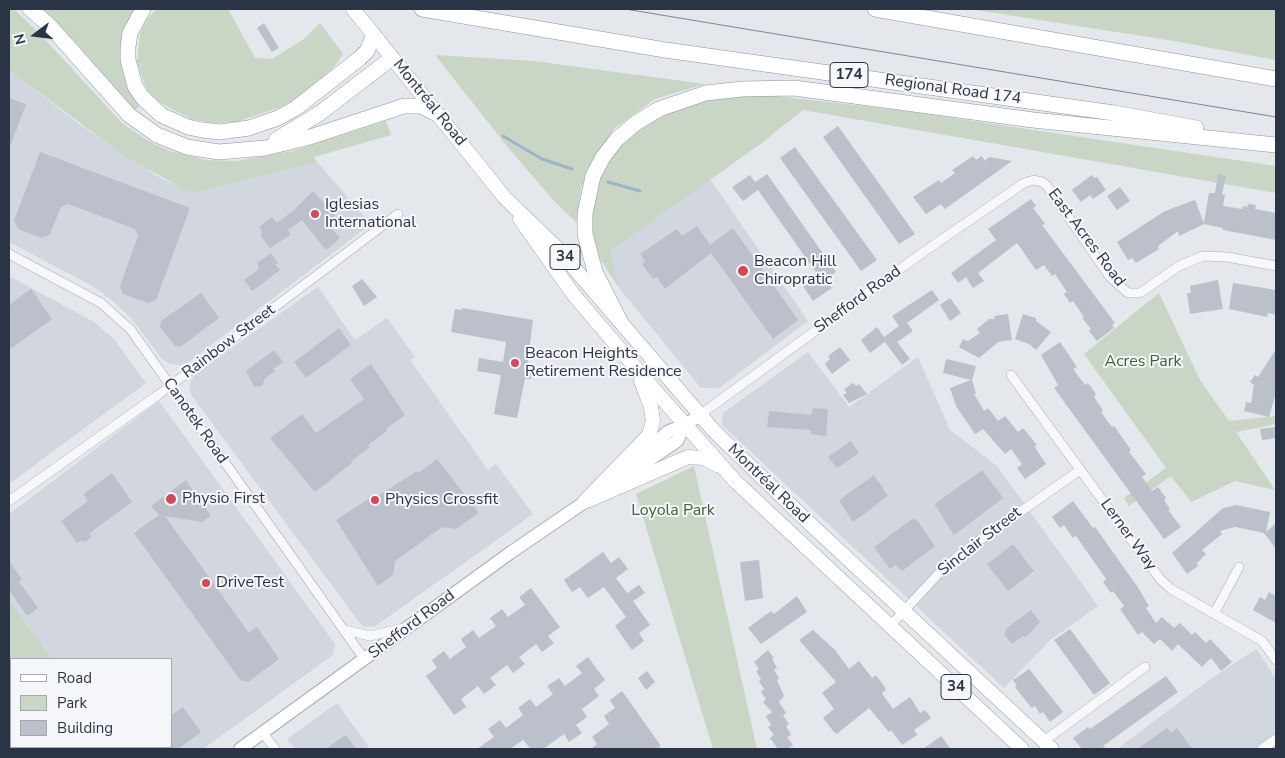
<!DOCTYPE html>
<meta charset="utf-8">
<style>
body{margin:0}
#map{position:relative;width:1285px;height:758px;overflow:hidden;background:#e4e7ec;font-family:"Nunito Sans",sans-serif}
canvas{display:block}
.frame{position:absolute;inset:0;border:10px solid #2b3445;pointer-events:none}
.legend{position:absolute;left:10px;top:658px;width:162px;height:90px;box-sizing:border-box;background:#f4f6f9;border:1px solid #a4a8b1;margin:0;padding:6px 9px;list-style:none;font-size:15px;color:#2b3445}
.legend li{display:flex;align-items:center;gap:10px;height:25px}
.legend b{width:25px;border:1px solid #a4a8b1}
.north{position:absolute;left:10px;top:10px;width:50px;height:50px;-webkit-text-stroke:4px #f4f6f9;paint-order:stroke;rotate:255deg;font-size:14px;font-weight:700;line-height:20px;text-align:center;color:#2b3445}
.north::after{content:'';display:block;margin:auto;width:18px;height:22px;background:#2b3445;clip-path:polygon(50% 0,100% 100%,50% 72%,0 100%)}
</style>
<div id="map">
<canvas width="1285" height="758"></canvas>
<div class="frame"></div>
<ul class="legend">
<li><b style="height:6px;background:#fff"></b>Road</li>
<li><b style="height:14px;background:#c9d6c5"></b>Park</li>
<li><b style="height:14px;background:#bbc0ca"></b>Building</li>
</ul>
<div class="north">N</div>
</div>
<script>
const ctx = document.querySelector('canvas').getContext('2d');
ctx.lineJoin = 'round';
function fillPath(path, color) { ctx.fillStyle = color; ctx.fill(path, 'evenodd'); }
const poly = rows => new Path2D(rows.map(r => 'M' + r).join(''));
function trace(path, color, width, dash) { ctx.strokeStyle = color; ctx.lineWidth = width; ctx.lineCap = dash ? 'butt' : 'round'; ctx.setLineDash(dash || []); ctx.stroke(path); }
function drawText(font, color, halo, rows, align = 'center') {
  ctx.font = font + ' "Nunito Sans",sans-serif'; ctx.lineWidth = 4; ctx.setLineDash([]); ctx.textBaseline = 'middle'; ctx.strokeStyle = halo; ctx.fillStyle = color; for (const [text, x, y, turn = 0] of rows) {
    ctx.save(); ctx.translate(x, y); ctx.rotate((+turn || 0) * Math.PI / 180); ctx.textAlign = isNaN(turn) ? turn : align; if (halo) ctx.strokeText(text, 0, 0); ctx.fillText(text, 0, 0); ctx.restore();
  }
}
fillPath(poly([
 [9,70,82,126,162,179,197,192,317,162,371,224,189,362,180,365,170,364,162,359,131,318,114,302,94,287,9,242],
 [710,179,808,321,719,388,701,388,619,288,609,251],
 [9,276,94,322,114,339,146,383,9,484],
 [318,287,355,340,387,318,415,357,410,360,488,470,496,464,533,514,374,627,362,626,192,396,189,388,191,380,196,373],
 [808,352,849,407,918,357,950,430,997,466,1098,606,1049,641,1004,688,722,425,723,413],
 [159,401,335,644,333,655,203,749,28,749,32,747,171,747,171,659,52,659,9,600,9,514],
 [1256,649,1276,679,1276,749,1117,749,1206,682],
 [337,703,370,749,295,749,287,739]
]), '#d2d6de');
fillPath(poly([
 [9,9,14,9,42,36,123,124,152,143,170,151,206,160,236,161,292,151,386,121,391,135,314,157,317,162,197,192,186,190,126,157,9,70],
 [43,9,135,9,124,29,120,56,127,84,140,106,135,110,120,95,78,45],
 [157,9,228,9,255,58,272,59,304,39,320,23,343,54,335,66,317,83,294,100,278,108,236,122,213,123,191,119,159,102,148,91,142,78,137,62,140,33,147,19],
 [969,9,1276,9,1276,60,1174,41],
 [435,55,534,61,705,84,655,99,615,128,589,167,581,188,577,223,553,200,506,145],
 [746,95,777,96,906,111,1276,166,1276,193,803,110,759,145,610,251,619,288,596,253,590,220,596,184,610,157,644,123,702,100],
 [1159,293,1200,380,1229,421,1276,416,1276,424,1236,432,1275,490,1235,481,1191,502,1171,476,1129,506,1124,498,1166,468,1084,354],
 [694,466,757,749,713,749,636,494],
 [9,600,52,659,11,659,11,712,9,714]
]), '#c9d6c5');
trace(poly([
 [503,136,542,159,572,169],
 [608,182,640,191]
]), '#9fb4cc', 3);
fillPath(poly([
 [264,23,279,48,272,52,257,28],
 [9,98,26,104,10,147,9,147],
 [838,126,915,234,899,244,823,137],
 [795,147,877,260,861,271,780,158],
 [40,152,190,208,156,300,148,303,123,294,120,286,138,236,135,229,68,204,61,207,50,234,42,238,18,229,14,221],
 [973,156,976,160,982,156,985,161,989,157,1012,161,945,209,941,204,926,214,913,197,939,180,941,183,955,173,952,170],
 [767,174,836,272,825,281,832,288,813,301,803,286,818,275,758,190,743,201,732,187,750,175,755,182],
 [1218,174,1226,176,1222,194,1225,195,1223,206,1242,209,1243,206,1247,207,1248,204,1256,205,1255,209,1276,213,1276,240,1223,230,1223,228,1204,224,1179,236,1178,231,1158,246,1159,249,1136,263,1132,258,1128,260,1117,242,1165,211,1195,200,1204,223,1209,193,1215,193],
 [1092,175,1094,178,1097,177,1106,190,1093,199,1090,195,1081,202,1072,190],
 [1120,187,1130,201,1117,210,1107,196],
 [313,191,335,215,328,221,332,225,330,227,340,238,326,250,302,220,288,230,290,235,270,248,260,235,263,233,259,227,272,217,277,223,294,210],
 [1031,199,1036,206,1033,208,1045,224,1042,225,1115,323,1112,325,1114,328,1097,341,1089,331,1091,329,1082,318,1084,317,1073,301,1070,303,1064,294,1067,292,1055,274,1052,276,1044,265,1036,270,1017,243,978,273,984,281,973,288,966,277,958,283,951,273,996,240,988,229],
 [697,226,710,245,733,228,798,320,773,339,711,253,665,289,657,277,653,279,642,264,645,261,640,254,677,229,682,236],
 [271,253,278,263,275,264,280,270,252,291,244,280,259,269,257,263],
 [362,279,377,297,364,306,352,286],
 [1218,280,1223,309,1190,314,1187,293,1191,293,1190,286],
 [1233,283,1276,290,1276,315,1268,313,1267,317,1229,309],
 [31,289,52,319,9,350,9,305],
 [932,290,939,300,907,323,913,331,897,342,910,359,902,365,885,342,870,353,861,340,877,327,884,337,899,326,892,316],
 [201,293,219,318,180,347,175,346,160,327,161,321],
 [950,298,961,313,950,321,940,305],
 [462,308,533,320,527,367,532,368,531,379,525,379,517,418,494,414,501,375,477,371,479,358,503,362,506,342,451,332,455,309,462,310],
 [1008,314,1012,340,998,342,979,358,959,347,963,339,968,341,980,333,977,329,989,319,995,319,994,316],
 [1023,314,1036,318,1036,321,1051,332,1036,350,1029,344,1015,339],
 [339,328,351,345,306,378,294,362],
 [1060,342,1077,367,1073,369,1085,385,1088,383,1096,394,1094,397,1103,410,1101,412,1112,427,1114,426,1131,450,1129,452,1146,474,1142,477,1152,491,1158,487,1166,498,1164,500,1170,509,1168,510,1181,527,1164,539,1054,388,1058,385,1041,355],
 [840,347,850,360,832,374,825,364,830,359,828,356],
 [1276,349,1276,393,1269,417,1244,411,1246,402,1251,403,1254,385,1250,382,1255,375,1258,377],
 [274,350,283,362,273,369,275,371,265,378,262,386,254,387,246,371],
 [946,359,976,366,972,380,976,394,974,394,984,411,988,408,998,421,1005,416,1018,432,1023,428,1037,445,1034,446,1046,464,1025,479,1017,468,1022,464,1011,449,1005,454,983,429,975,434,956,406,950,388,971,380,943,373],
 [371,364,405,415,386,429,387,431,368,445,370,447,351,461,352,463,315,492,270,438,302,414,316,433,364,399,350,379],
 [853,383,856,386,859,384,867,394,849,403,843,395,847,393,844,389],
 [813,408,828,409,826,436,811,434,811,430,767,427,769,411,811,415],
 [1276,427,1276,438,1262,440,1260,429],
 [851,441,859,453,837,468,828,457],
 [437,459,479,513,456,529,442,527,395,561,393,575,378,586,336,520,376,494,378,496,417,471,418,473],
 [981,471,983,471,1003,498,954,535,935,505,936,503],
 [112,473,132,502,96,528,89,534,92,537,85,542,82,540,77,543,61,521,88,501,83,494],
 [874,475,888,496,853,522,839,500],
 [186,480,211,516,202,522,165,516,249,633,257,627,279,659,248,682,240,680,134,533,159,515,151,506],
 [1073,501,1093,528,1095,527,1137,586,1149,606,1146,608,1156,623,1162,617,1174,628,1180,623,1192,635,1195,632,1206,643,1210,639,1232,662,1221,671,1211,658,1202,667,1178,644,1172,651,1160,639,1154,644,1142,632,1138,635,1120,609,1124,606,1113,591,1111,593,1103,582,1106,579,1076,536,1073,538,1064,525,1060,528,1052,517],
 [1236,505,1270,512,1266,532,1276,523,1276,549,1264,533,1235,527,1220,531,1222,534,1202,550,1206,554,1197,563,1198,566,1187,574,1172,553,1223,508],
 [912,519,917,520,935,546,902,571,895,565,890,569,874,547],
 [1013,544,1034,571,1008,591,987,564],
 [603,552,611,563,619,557,628,569,616,578,627,593,639,585,645,593,633,601,650,625,639,633,644,641,632,650,615,626,626,617,604,587,588,598,580,587,572,592,564,580],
 [759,560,763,598,745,601,740,562],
 [9,561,22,579,19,582,38,608,27,616,9,590],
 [531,588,560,627,548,636,554,643,542,652,536,644,519,657,525,664,513,673,507,665,490,678,496,685,484,694,478,686,461,699,466,707,454,715,426,676,437,668,432,660,444,651,450,659,466,647,461,639,473,630,479,638,496,626,490,618,502,609,508,617,525,605,519,597],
 [1269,592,1276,596,1276,623,1253,610,1260,597,1265,600],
 [797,596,807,612,761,644,748,628,771,611,774,614],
 [1031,610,1040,622,1026,637,1023,636,1012,644,1004,634,1007,628],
 [1070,629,1110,683,1094,695,1054,640],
 [813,630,835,650,849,669,859,661,872,678,876,675,886,689,882,694,893,709,910,697,920,713,925,710,931,718,914,730,917,735,902,745,891,730,889,732,869,708,837,734,834,732,823,718,834,709,822,693,836,682,799,640],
 [768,650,774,658,772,659,777,668,774,670,779,678,777,680,784,696,779,702,786,713,783,716,789,724,786,726,791,735,787,737,793,745,787,749,778,749,770,738,774,735,768,727,771,725,766,716,772,712,763,702,766,699,761,692,764,689,759,681,761,679,756,671,759,669,754,662],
 [588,657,605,680,594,689,599,696,582,709,587,717,576,725,582,733,569,742,564,734,543,749,531,749,523,740,510,749,477,749,494,737,488,729,500,720,506,728,523,715,518,708,530,699,536,707,553,694,547,686,559,678,565,686,582,673,576,666],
 [1029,669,1063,712,1050,722,1043,712,1040,714,1035,706,1032,708,1030,706,1015,687,1017,686,1013,680],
 [647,671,655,682,646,690,638,678],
 [1166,676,1178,692,1103,746,1106,749,1082,749,1073,738,1088,727,1090,729],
 [622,691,661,746,657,749,591,749,597,744,592,737,609,724,604,716,615,708,610,700],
 [183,707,201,732,178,749,171,749,171,715],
 [1167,728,1171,733,1177,728,1192,749,1137,749],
 [346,735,356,749,326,749,337,741],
 [941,736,951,749,923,749]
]), '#bbc0ca');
const street = poly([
 [9,254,101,303,131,330,365,660],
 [1011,375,1160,579,1171,589,1262,641,1276,660],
 [700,415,922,253,1024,183,1034,180,1042,182,1047,186,1110,277,1128,293,1140,293,1179,266,1203,256,1227,257,1276,266],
 [9,501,158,395,398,214],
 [1214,614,1239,567],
 [890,626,942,570,963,552,1080,470],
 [345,630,370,636,404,628],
 [263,733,275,749],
 [1044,741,1145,667],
 [1262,749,1276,739]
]);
const secondary = poly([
 [626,466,669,431,685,425,700,415],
 [615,483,677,441,685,425],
 [240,749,510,553,592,497]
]);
const primary = poly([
 [353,9,505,198,556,247,714,431,806,520,1052,749],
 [520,219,573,294,658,394,735,481,1022,749],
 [589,500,688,457,704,458,717,465],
 [584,502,649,435,653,421,651,407,641,381]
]);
const highway = poly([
 [30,9,49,25,129,115,157,135,187,147,219,152,265,148,310,137,404,106,421,106,437,114],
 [143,9,130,33,128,47,128,60,135,86,142,97,161,115,188,127,202,130,220,132,249,128,278,118,296,108,360,58,367,51,374,35],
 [422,9,665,50,1114,113,1196,128],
 [875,9,1276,79],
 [276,140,320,113,392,58],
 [620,321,595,272,585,234,585,214,593,176,603,157,617,139,636,123,659,109,706,93,742,89,794,88,1033,120,1276,145]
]);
trace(street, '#a9aeb7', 10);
trace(secondary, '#a9aeb7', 14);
trace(primary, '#a3abb8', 15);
trace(highway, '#8b94a3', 16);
trace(street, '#f7f8fa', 9);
trace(secondary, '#fff', 12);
trace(primary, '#fff', 14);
trace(highway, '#fff', 15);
trace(poly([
 [625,9,1276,117]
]), '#7d8696', 1);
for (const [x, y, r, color] of [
 [315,214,5,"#d1495b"],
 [743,271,6,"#d1495b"],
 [515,363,5,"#d1495b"],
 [171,499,6,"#d1495b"],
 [375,500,5,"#d1495b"],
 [206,583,5,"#d1495b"]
]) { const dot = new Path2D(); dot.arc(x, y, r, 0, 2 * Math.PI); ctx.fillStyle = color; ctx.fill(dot); trace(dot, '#f4f6f9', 2); }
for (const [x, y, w] of [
 [849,75,38],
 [565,257,30],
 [956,687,30]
]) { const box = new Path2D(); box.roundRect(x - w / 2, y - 12.5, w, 25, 4); ctx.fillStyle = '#f4f6f9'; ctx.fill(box); trace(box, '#2b3445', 1); }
drawText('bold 15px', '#2b3445', null, [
 ["174",849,75],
 ["34",565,257],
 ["34",956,687]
]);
drawText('16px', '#2b3445', '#f4f6f9', [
 ["Regional Road 174",953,90,8],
 ["Montréal Road",429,103,51],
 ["East Acres Road",1086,238,53],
 ["Shefford Road",858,300,-36],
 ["Rainbow Street",229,342,-37],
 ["Canotek Road",195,421,55],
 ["Montréal Road",768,484,44],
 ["Lerner Way",1128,535,54],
 ["Sinclair Street",980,542,-38],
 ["Shefford Road",412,625,-37]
]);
drawText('16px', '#2b3445', '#f4f6f9', [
 ["Iglesias",325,205],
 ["International",325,223],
 ["Beacon Hill",754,262],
 ["Chiropratic",754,280],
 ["Beacon Heights",525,354],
 ["Retirement Residence",525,372],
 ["Physio First",182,499],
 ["Physics Crossfit",385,500],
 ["DriveTest",216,583]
], 'left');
drawText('16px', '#3f6138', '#f4f6f9', [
 ["Acres Park",1143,362],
 ["Loyola Park",673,511]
]);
</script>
